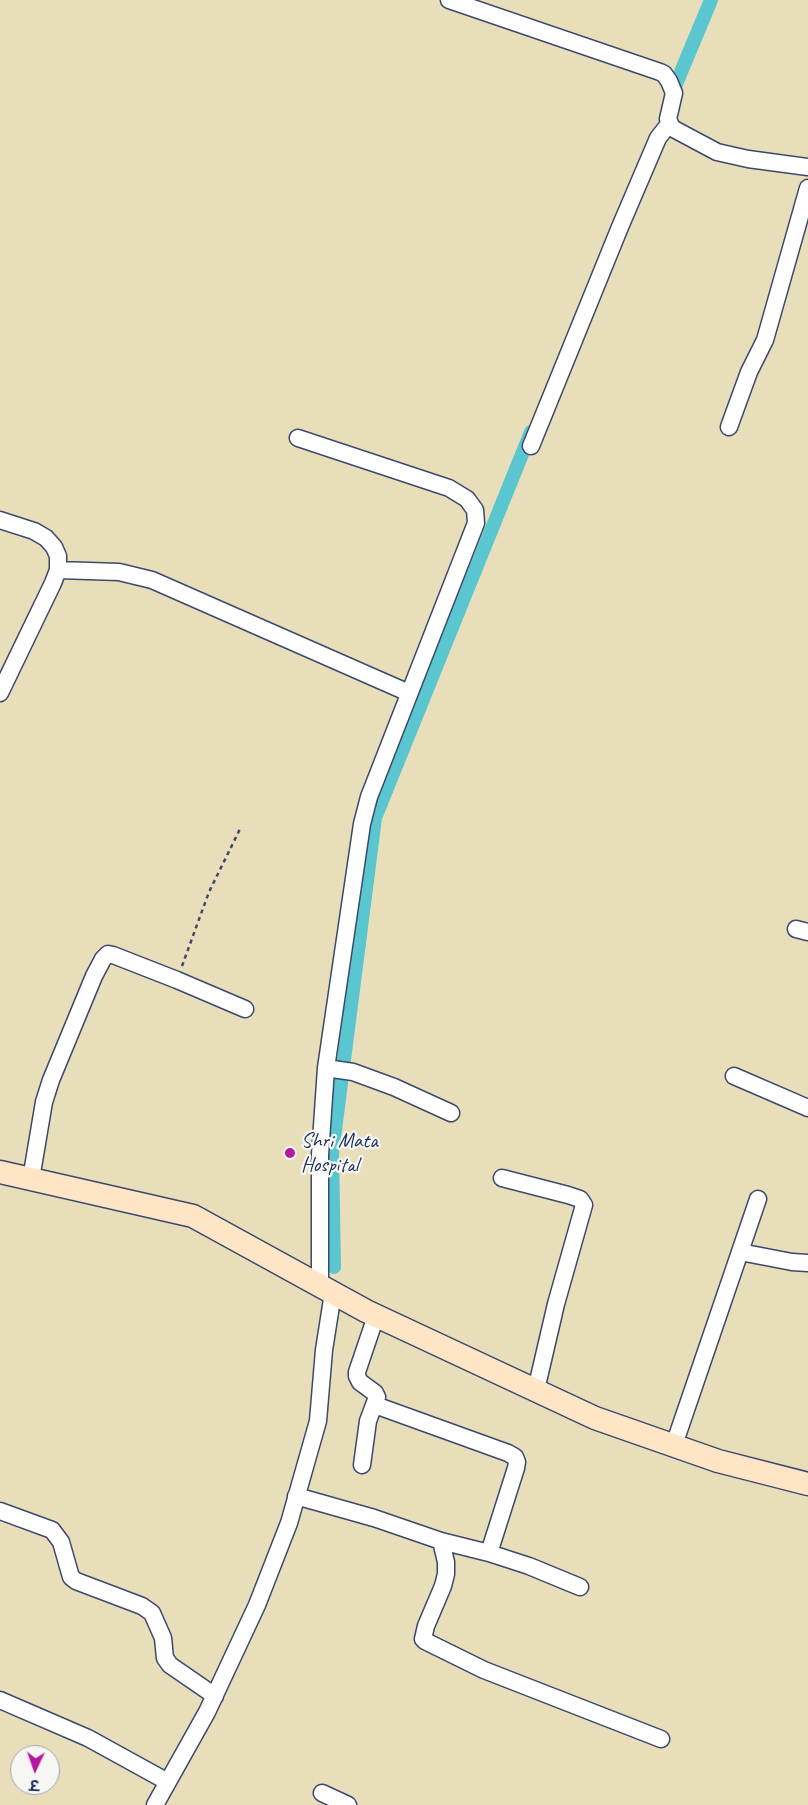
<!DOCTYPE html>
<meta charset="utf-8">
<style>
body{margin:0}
#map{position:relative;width:808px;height:1805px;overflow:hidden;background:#e8deb9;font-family:Caveat,"Playpen Sans Deva",sans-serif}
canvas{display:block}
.north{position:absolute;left:10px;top:1745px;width:50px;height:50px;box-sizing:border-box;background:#f6f6f2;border:1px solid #9ea6b7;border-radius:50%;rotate:183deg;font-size:14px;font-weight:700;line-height:20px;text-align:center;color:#1b2f5e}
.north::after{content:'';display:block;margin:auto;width:18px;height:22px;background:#b5179e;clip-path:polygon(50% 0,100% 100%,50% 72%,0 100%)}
</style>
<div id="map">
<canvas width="808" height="1805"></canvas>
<div class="north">उ</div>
</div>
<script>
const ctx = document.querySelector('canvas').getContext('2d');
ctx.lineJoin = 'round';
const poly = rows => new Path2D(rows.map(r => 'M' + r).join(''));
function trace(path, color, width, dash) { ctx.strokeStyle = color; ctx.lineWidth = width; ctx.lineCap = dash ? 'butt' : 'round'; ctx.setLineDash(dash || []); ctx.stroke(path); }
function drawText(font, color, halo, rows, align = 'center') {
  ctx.font = font + ' Caveat,sans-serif'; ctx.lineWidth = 4.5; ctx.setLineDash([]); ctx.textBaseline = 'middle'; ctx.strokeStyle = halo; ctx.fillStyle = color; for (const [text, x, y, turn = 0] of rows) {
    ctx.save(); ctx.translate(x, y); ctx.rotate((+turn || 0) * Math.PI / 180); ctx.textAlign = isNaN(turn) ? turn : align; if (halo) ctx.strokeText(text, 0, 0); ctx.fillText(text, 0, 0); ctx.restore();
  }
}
trace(poly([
 [671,96,711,0],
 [334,1267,332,1153,375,818,531,432]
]), '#59c6d0', 14);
const street = poly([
 [449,0,660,72,664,74,669,81,674,93,668,119,672,128,717,152,748,159,808,167],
 [729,427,749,372,765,340,808,188],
 [298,438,449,488,467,499,475,510,476,523,369,797,362,824,326,1068,320,1155,320,1286],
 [531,446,620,227,658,138,669,124],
 [0,520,34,531,46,538,54,547,58,556,58,570,53,583,0,693],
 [58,570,119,572,152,580,409,693],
 [796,929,808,932],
 [326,1068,353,1072,394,1087,451,1113],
 [734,1076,808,1108],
 [502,1178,568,1195,580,1199,584,1205,556,1304,536,1390],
 [31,1179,44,1102,51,1080,94,976,103,959,108,954,113,955,177,980,245,1009],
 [740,1252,792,1262,808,1263],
 [375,1405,508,1453,515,1457,517,1462,516,1468,489,1553],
 [674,1445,758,1199],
 [362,1465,368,1421,377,1397,375,1393,360,1382,357,1376,357,1372,376,1316],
 [296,1496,374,1518,441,1541,489,1553,529,1566,580,1587],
 [0,1511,52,1530,61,1542,71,1577,76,1581,142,1606,152,1613,163,1638,165,1658,170,1665,215,1696],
 [441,1541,446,1562,446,1574,443,1586,426,1626,423,1639,425,1641,484,1670,661,1739],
 [0,1700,88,1738,168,1782],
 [322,1793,348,1805],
 [155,1805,207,1712,257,1605,289,1523,318,1421,324,1350,333,1293]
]);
const secondary = poly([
 [0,1172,193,1216,366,1311,595,1418,718,1461,808,1484]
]);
trace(street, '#3a496c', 19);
trace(secondary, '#3a496c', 25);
trace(poly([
 [182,966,209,892,240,829]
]), '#3a496c', 2.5, [4, 4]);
trace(street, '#fff', 16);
trace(secondary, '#fde5c5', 22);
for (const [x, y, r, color] of [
 [290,1153,6,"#b5179e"]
]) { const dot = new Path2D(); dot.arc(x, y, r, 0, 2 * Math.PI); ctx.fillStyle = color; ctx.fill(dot); trace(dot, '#f6f6f2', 2); }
drawText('21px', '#1b2f5e', '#f6f6f2', [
 ["Shri Mata",301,1141],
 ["Hospital",301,1165]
], 'left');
</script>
